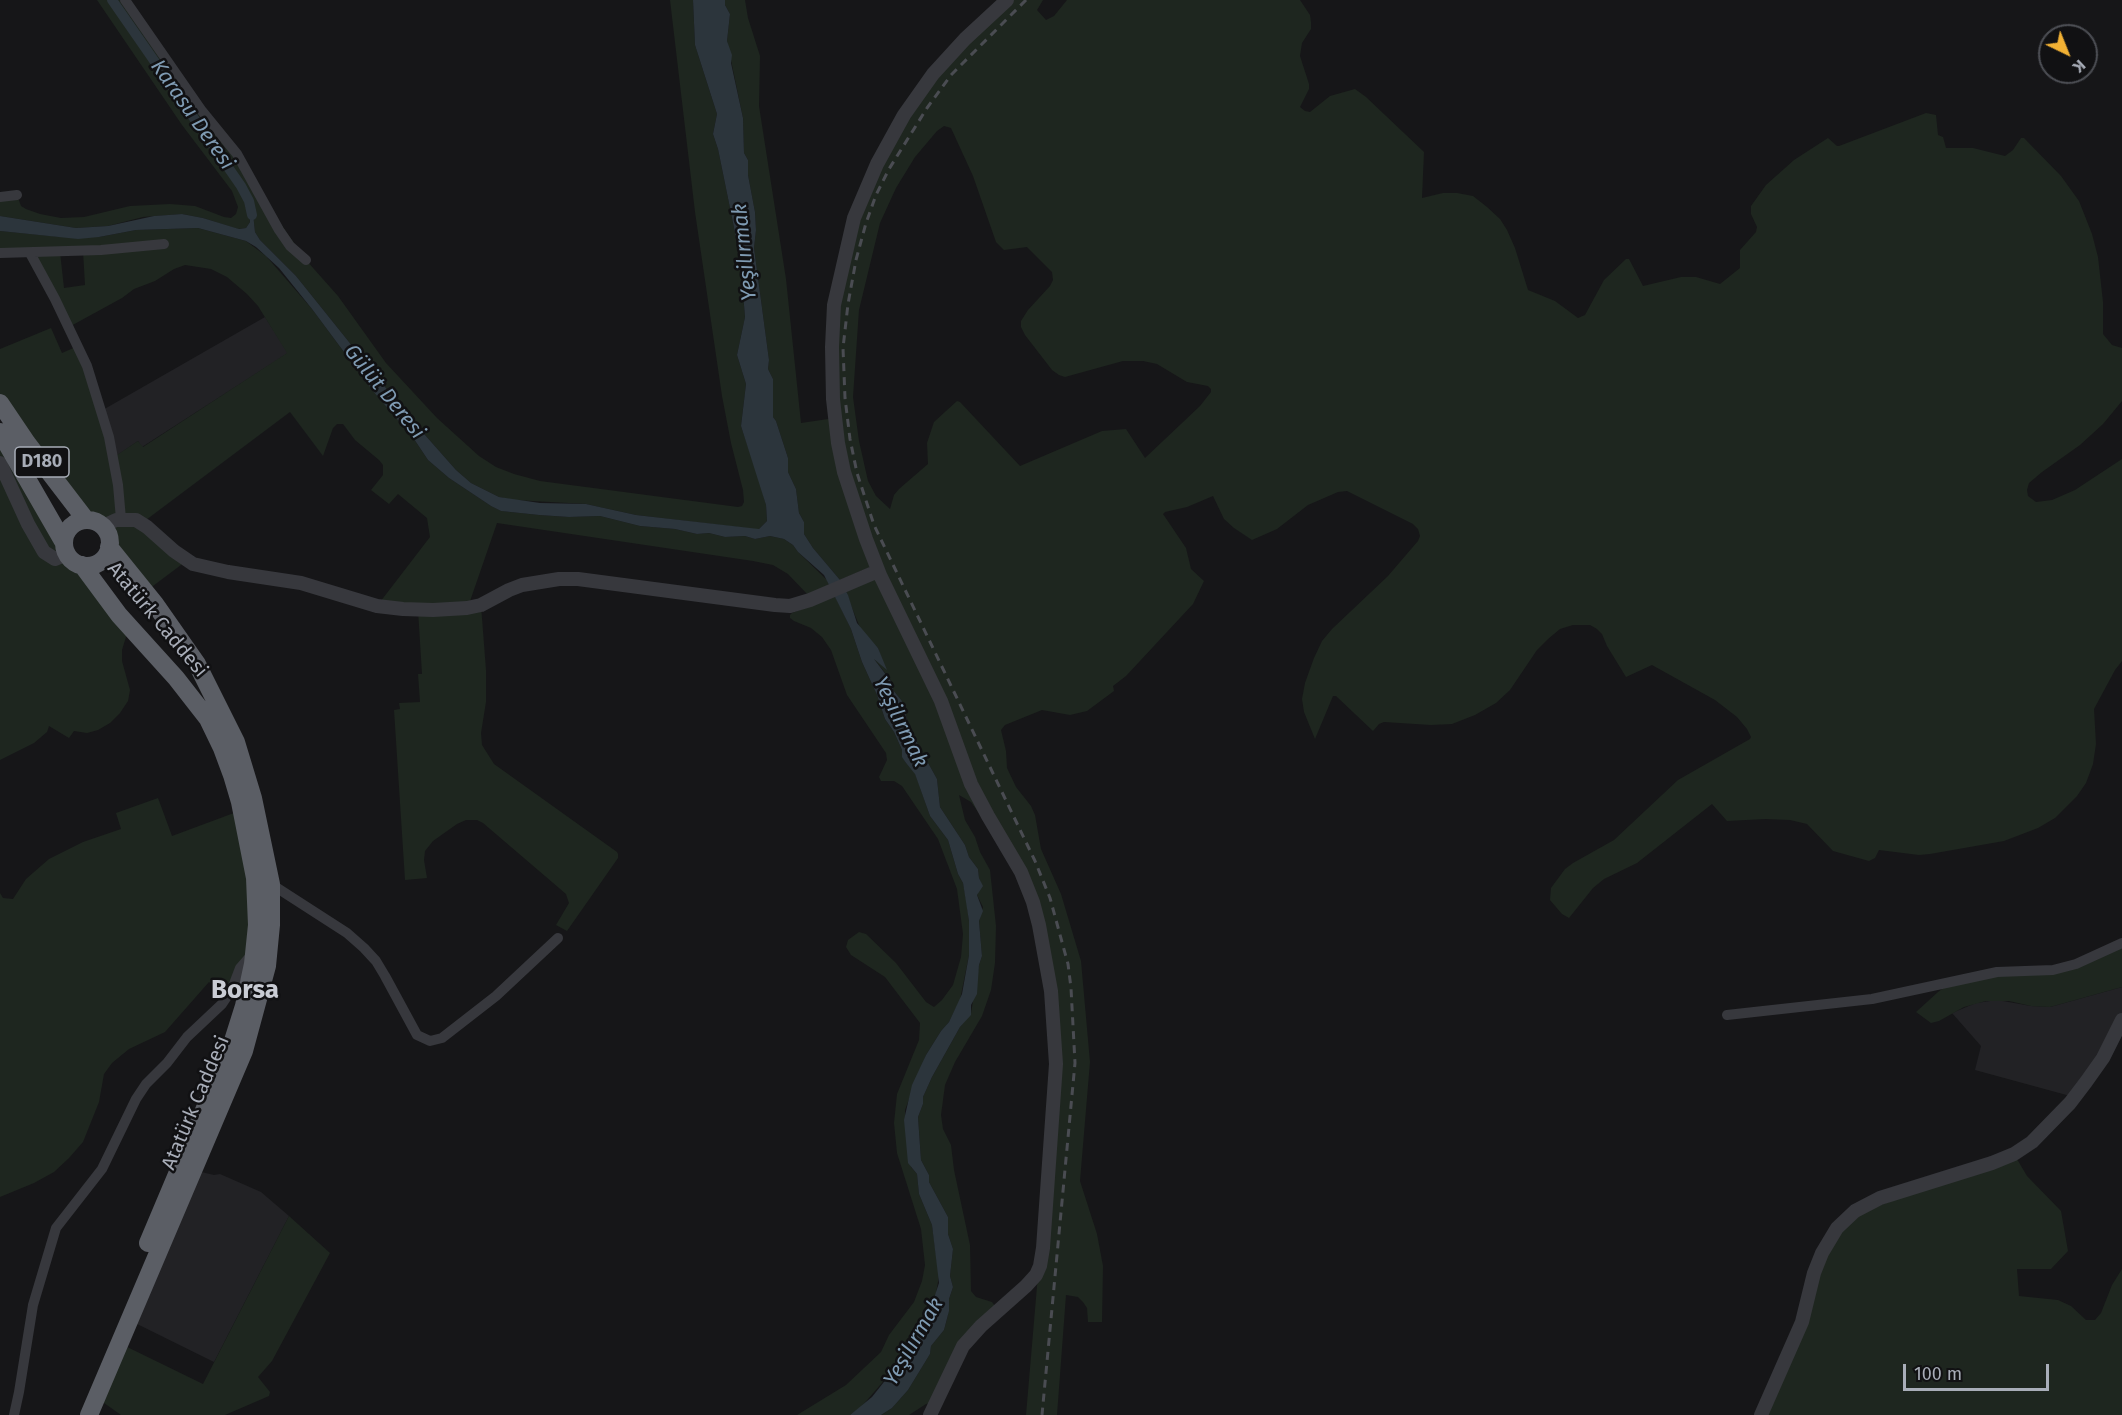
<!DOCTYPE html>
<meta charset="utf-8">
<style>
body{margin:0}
#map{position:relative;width:2122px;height:1415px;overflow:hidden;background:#161618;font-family:"Fira Sans",sans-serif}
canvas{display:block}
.north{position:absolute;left:2038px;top:24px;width:60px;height:60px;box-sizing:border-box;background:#111113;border:2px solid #4d4f55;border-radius:50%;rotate:137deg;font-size:16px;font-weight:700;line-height:24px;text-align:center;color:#a8adb8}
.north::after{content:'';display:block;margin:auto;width:21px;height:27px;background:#f2b134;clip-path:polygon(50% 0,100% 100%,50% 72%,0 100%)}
.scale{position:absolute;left:1903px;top:1364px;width:146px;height:27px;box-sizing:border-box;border:3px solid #a8adb8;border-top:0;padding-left:8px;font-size:18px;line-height:21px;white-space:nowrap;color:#a8adb8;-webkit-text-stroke:4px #111113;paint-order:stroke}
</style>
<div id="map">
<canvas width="2122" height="1415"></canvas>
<div class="north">K</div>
<div class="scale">100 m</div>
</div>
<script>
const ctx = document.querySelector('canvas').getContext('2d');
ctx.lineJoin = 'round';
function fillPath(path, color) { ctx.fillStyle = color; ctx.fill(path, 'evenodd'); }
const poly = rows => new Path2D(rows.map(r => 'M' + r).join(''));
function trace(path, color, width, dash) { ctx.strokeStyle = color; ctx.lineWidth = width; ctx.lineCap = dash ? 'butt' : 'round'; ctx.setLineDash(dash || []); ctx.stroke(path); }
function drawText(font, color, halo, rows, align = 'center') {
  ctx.font = font + ' "Fira Sans",sans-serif'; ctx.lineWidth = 5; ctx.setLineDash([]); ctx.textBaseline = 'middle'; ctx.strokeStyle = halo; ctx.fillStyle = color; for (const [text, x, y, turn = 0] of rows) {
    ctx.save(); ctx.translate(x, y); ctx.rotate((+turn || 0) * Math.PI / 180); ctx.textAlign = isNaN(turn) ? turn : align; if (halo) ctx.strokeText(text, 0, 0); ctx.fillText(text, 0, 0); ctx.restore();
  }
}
fillPath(poly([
 [265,317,288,353,142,447,138,441,113,458,101,411],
 [2122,987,2122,1020,2074,1097,1975,1070,1981,1046,1952,1013,1976,1003,1997,1000,2031,1006,2050,1007],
 [193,1170,214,1175,220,1174,261,1192,289,1216,214,1362,129,1320]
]), '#222225');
fillPath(poly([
 [97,0,125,0,306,260,338,296,386,363,437,418,479,456,496,467,514,474,540,481,738,507,742,506,744,502,743,490,731,443,722,396,695,212,670,0,693,0,695,45,717,114,713,134,718,149,740,257,745,317,737,355,746,384,741,426,760,482,766,505,767,521,759,529,754,529,636,515,586,504,514,500,499,497,471,483,456,470,410,418,296,276,260,240,255,232,253,213,249,205,250,222,246,228,238,229,203,218,182,214,143,217,108,226,76,228,0,216,0,197,17,195,21,206,26,209,40,214,61,218,84,217,130,206,170,204,195,206,224,217,231,218,236,214,238,207,232,191,182,125],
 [725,0,745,0,748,18,760,56,759,106,786,279,801,423,835,418,832,347,854,218,904,115,1007,0,1043,0,1037,10,1046,20,1054,16,1067,0,1300,0,1310,15,1311,22,1311,29,1302,43,1300,56,1309,84,1309,89,1300,107,1305,111,1310,112,1330,96,1355,89,1366,97,1424,152,1422,198,1443,193,1457,193,1473,196,1487,207,1500,219,1507,230,1515,248,1528,290,1555,301,1578,318,1585,315,1604,280,1626,259,1629,259,1643,286,1681,277,1696,277,1720,284,1740,268,1740,250,1756,232,1757,227,1751,214,1751,206,1766,185,1794,160,1828,138,1837,146,1839,146,1926,113,1936,115,1938,135,1943,137,1946,148,1973,148,2005,156,2013,150,2021,138,2024,138,2061,176,2079,201,2092,234,2098,257,2103,302,2103,334,2112,345,2122,348,2122,401,2103,424,2080,445,2042,472,2029,483,2027,490,2028,496,2036,502,2052,500,2075,490,2122,459,2122,661,2115,670,2094,709,2096,744,2093,764,2086,783,2077,796,2055,818,2038,828,2004,841,1930,854,1919,855,1879,850,1875,858,1869,861,1833,851,1807,824,1790,820,1765,819,1727,821,1712,804,1637,863,1604,879,1593,888,1569,918,1562,914,1550,900,1551,888,1565,869,1573,863,1614,840,1678,780,1750,739,1751,737,1747,729,1737,717,1715,700,1652,665,1626,677,1607,646,1602,634,1597,629,1590,625,1573,625,1560,629,1548,639,1537,650,1510,690,1496,703,1475,715,1452,724,1431,725,1384,722,1379,724,1373,731,1336,696,1333,696,1315,739,1304,712,1302,699,1305,683,1314,658,1322,641,1332,629,1388,576,1418,541,1420,536,1418,529,1413,524,1347,491,1338,492,1308,505,1277,529,1252,540,1234,528,1224,519,1213,496,1187,507,1165,512,1163,514,1186,548,1191,569,1204,581,1193,604,1126,676,1113,686,1114,691,1087,711,1070,715,1042,710,1005,725,1001,730,1006,751,1007,768,1016,787,1031,806,1035,815,1041,849,1061,894,1081,961,1090,1062,1080,1181,1097,1234,1103,1266,1102,1322,1088,1322,1087,1308,1083,1302,1078,1297,1066,1295,1057,1415,1026,1415,1056,1064,1033,902,983,819,971,802,959,795,965,820,975,837,980,852,990,870,996,926,995,963,991,990,982,1016,955,1062,945,1085,941,1115,943,1129,951,1145,954,1170,970,1245,971,1291,976,1297,992,1302,998,1310,981,1326,936,1401,926,1404,909,1415,881,1415,892,1408,908,1390,930,1354,931,1346,944,1330,948,1315,949,1299,953,1287,950,1276,953,1249,948,1234,948,1217,929,1182,929,1175,921,1160,918,1117,923,1104,923,1097,932,1077,960,1027,971,1013,979,965,982,956,979,921,983,907,977,895,981,883,979,878,978,869,969,857,965,845,940,807,937,779,910,730,902,701,893,690,893,683,871,655,884,666,878,648,861,630,850,603,846,590,875,565,840,580,813,548,804,534,804,522,799,513,796,489,788,472,788,458,776,421,773,417,773,379,768,369,769,360,754,248,756,230,755,212,748,175,748,160,744,153,743,118,727,41,730,14,725,5],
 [944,126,951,128,973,176,996,242,1004,250,1027,247,1052,272,1053,280,1050,286,1028,310,1021,321,1021,327,1025,335,1052,370,1059,375,1065,377,1123,361,1143,361,1157,364,1187,382,1208,386,1211,389,1211,392,1200,406,1145,458,1126,429,1102,431,1020,466,960,402,957,401,934,422,927,443,928,464,899,489,894,495,890,509,876,496,868,481,859,441,853,397,859,310,880,223,896,188,915,157,937,131],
 [198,228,246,241,266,256,312,309,361,375,414,439,428,460,449,478,491,506,501,511,539,515,569,517,600,516,640,526,675,529,697,534,709,533,725,537,745,536,755,539,770,536,784,539,793,545,798,552,827,580,829,585,808,595,788,574,773,565,753,561,497,523,468,607,481,605,486,670,486,702,481,733,482,745,494,764,617,852,618,854,618,858,567,931,556,925,569,903,566,894,483,823,477,820,466,820,457,824,433,841,425,851,424,860,427,878,405,880,394,710,400,709,399,703,420,702,418,674,422,674,418,610,377,606,430,537,427,518,398,494,389,504,371,490,383,475,383,465,379,460,355,440,343,424,337,424,333,428,323,456,290,412,142,523,184,559,181,565,145,592,109,542,106,530,99,524,91,520,0,403,0,349,51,328,62,353,78,346,114,457,138,441,143,447,287,353,258,306,247,294,227,277,211,269,185,265,174,269,155,281,134,289,122,298,69,327,30,253,0,253,0,231,61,237,99,237,136,230],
 [83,251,85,285,64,288,60,252],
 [0,432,69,557,77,563,129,627,122,650,122,661,130,690,128,701,120,713,110,723,98,730,87,733,74,731,69,738,49,726,47,732,34,743,0,760],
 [835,596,851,629,862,662,877,695,885,719,894,732,902,750,903,757,906,763,915,773,930,816,948,840,958,874,963,883,967,904,969,921,969,955,960,1000,949,1022,941,1031,926,1055,905,1110,905,1125,911,1167,917,1174,919,1194,932,1225,939,1276,936,1293,921,1320,915,1328,895,1368,861,1407,850,1415,797,1415,846,1385,881,1352,889,1335,914,1302,922,1281,925,1265,921,1229,897,1153,894,1123,897,1094,919,1040,920,1023,885,977,851,955,846,947,848,940,859,932,866,934,896,963,926,1002,934,1007,942,1000,953,985,961,957,963,934,957,889,938,839,902,786,894,781,881,781,879,777,887,760,886,753,847,695,831,650,822,637,811,628,794,621,790,618,790,615,792,613],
 [158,798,172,836,242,810,254,952,227,998,209,982,165,1032,129,1049,112,1063,104,1074,99,1102,83,1142,69,1158,54,1172,34,1183,0,1197,0,893,3,898,13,899,26,879,49,859,83,842,121,829,116,813],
 [2122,943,2122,987,2050,1007,2031,1006,2009,1001,1986,1001,1964,1007,1939,1021,1931,1023,1916,1012,1938,992,1955,980,2053,970],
 [2014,1154,2027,1176,2061,1211,2068,1251,2051,1269,2017,1269,2019,1296,2058,1300,2071,1306,2086,1320,2095,1320,2101,1313,2112,1285,2122,1269,2122,1415,1761,1415,1814,1273,1847,1218],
 [289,1216,330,1253,272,1361,258,1377,270,1392,269,1396,225,1415,121,1415,97,1398,119,1343,203,1384]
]), '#1e261f');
fillPath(poly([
 [693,0,725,0,725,5,730,14,727,41,732,55,731,63,743,118,744,153,748,160,748,175,755,212,756,230,754,248,769,360,768,369,773,379,773,417,776,421,788,458,788,472,796,489,799,513,804,522,804,534,813,548,840,580,848,595,857,623,878,648,887,670,874,659,893,684,893,690,902,701,910,730,937,779,940,807,965,845,969,857,978,869,979,878,983,886,977,895,983,911,979,921,982,956,979,965,977,994,971,1005,971,1015,960,1027,932,1077,923,1097,923,1104,918,1117,921,1160,929,1175,929,1182,948,1217,948,1234,953,1249,950,1276,953,1287,949,1299,949,1311,944,1330,931,1346,930,1354,908,1390,892,1408,881,1415,850,1415,872,1397,895,1368,915,1328,921,1320,934,1298,939,1283,932,1225,919,1194,917,1174,908,1163,904,1120,912,1085,926,1055,941,1031,949,1022,962,994,969,955,969,921,963,883,958,874,948,840,930,816,915,774,906,763,902,757,902,750,894,732,885,719,877,695,862,662,851,629,824,575,798,552,793,545,784,539,770,536,755,539,745,536,725,537,709,533,697,534,675,529,640,526,600,516,569,517,539,515,501,511,491,506,449,478,428,460,414,439,373,391,312,309,279,268,256,247,246,241,198,228,136,230,99,237,78,239,0,231,0,216,76,228,108,226,154,216,182,214,203,218,239,229,246,228,250,222,249,201,253,213,255,232,260,240,296,276,410,418,456,470,471,483,499,497,540,503,586,504,636,515,759,529,767,521,766,505,741,426,746,384,737,355,745,317,740,257,718,149,713,134,717,114,695,45]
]), '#2c353c');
trace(poly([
 [112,0,241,186,249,201,252,215]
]), '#2c353c', 10);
trace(poly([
 [125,0,202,111,237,154,279,230,290,246,306,260],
 [0,197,17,195],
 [0,253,101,250,164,244],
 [30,253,55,299,87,366,109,437,118,485,121,519],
 [271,884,347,933,364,948,376,961,385,976,417,1035,430,1041,442,1038,496,996,558,938],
 [1727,1015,1872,999,1997,972,2053,970,2076,964,2122,943],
 [14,1415,19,1392,33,1305,56,1228,102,1169,136,1099,146,1084,167,1063,187,1037,222,1004,232,989,240,968,254,952]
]), '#37383d', 10);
trace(poly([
 [0,463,28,524,44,552,55,559,67,554],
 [103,526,116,520,136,520,147,527,174,551,193,564,228,572,301,583,377,606,403,609,433,610,467,608,481,605,509,590,522,585,559,579,578,579,775,605,790,606,810,600,878,571],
 [930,1415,963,1346,981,1326,1026,1286,1036,1275,1040,1266,1043,1248,1056,1064,1051,991,1039,925,1033,902,1021,872,988,816,971,784,941,701,880,575,866,539,844,472,838,443,833,399,832,347,834,305,854,218,877,164,904,115,933,74,965,39,1007,0],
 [1761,1415,1802,1322,1814,1273,1822,1253,1837,1228,1855,1211,1880,1198,1992,1163,2014,1154,2032,1142,2070,1103,2086,1082,2103,1058,2122,1020]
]), '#37383d', 14);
trace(poly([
 [0,403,27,443,86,520],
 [0,432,64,543],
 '64 543a23 23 0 1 1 46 0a23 23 0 1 1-46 0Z',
 [82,565,119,615,176,678,208,719,222,748,232,775,240,802,255,878,257,925,253,964,244,1006,232,1044,148,1243],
 [89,1415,244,1051,267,966,271,925,271,884,253,798,236,742,197,664,155,604,109,547]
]), '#5b5e65', 18);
trace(poly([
 [1026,0,951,75,927,108,889,169,876,195,866,223,856,260,848,304,843,348,845,398,850,439,857,473,874,525,1035,861,1050,898,1068,964,1071,988,1075,1063,1042,1415]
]), '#4a4c52', 3, [8, 6]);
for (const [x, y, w] of [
 [42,462,54]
]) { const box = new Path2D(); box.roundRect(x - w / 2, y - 15, w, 30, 4.5); ctx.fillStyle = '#111113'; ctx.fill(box); trace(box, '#a8adb8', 1.5); }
drawText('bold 18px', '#a8adb8', null, [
 ["D180",42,462]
]);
drawText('20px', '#a8adb8', '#111113', [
 ["Atatürk Caddesi",157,620,50],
 ["Atatürk Caddesi",196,1103,-67]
]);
drawText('italic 21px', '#7f9bb3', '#111113', [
 ["Karasu Deresi",192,115,55],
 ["Yeşilırmak",745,252,-96],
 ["Gülüt Deresi",384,392,51],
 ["Yeşilırmak",900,722,64],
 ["Yeşilırmak",914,1342,-60]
]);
drawText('bold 26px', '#c9ccd4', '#111113', [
 ["Borsa",245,991]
]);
</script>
